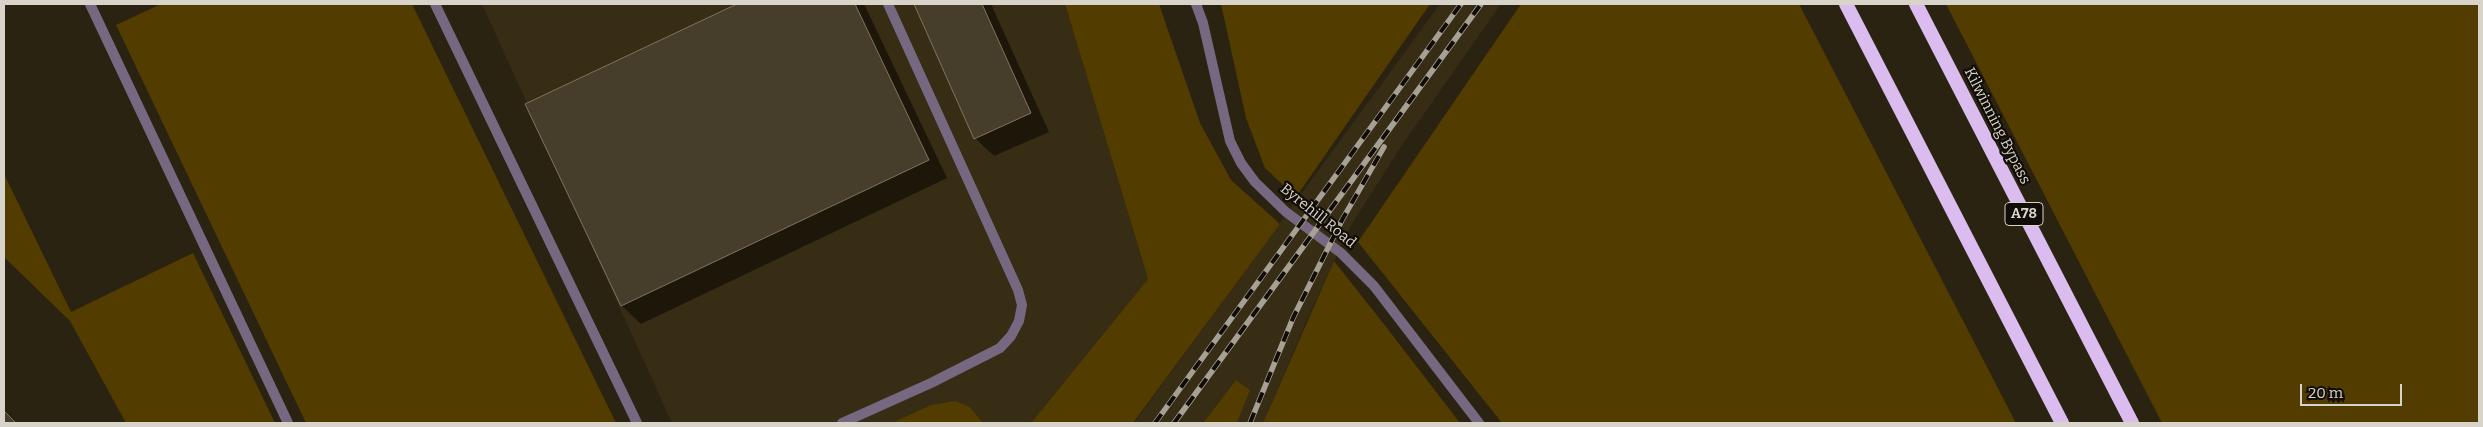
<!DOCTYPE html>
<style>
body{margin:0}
#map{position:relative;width:2483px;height:427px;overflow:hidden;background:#2b2312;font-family:Bitter,serif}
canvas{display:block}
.frame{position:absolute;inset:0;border:5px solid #d9d4ca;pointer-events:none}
.scale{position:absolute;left:2300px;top:384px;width:102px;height:22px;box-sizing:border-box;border:2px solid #d9d4ca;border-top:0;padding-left:6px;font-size:15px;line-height:18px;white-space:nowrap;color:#d9d4ca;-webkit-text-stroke:4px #110d06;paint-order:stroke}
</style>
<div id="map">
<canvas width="2483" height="427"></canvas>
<div class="frame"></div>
<div class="scale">20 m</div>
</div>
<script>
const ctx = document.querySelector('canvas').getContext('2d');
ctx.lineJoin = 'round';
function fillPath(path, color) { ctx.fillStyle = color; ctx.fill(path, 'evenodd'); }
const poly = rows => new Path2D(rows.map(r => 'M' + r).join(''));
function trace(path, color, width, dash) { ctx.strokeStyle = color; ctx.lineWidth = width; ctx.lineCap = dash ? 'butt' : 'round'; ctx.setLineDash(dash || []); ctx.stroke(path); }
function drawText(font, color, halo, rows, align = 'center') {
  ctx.font = font + ' Bitter,serif'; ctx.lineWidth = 4.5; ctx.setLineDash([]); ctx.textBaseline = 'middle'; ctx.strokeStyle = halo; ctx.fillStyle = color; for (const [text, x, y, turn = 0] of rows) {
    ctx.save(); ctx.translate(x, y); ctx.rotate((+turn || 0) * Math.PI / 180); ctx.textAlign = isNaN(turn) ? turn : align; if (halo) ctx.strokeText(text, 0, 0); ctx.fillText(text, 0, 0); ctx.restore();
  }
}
fillPath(poly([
 [482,4,1065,4,1148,279,1031,423,983,423,970,407,931,405,891,423,672,423],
 [1440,4,1501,4,1402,145,1350,227,1307,320,1263,423,1237,423,1250,390,1236,380,1203,423,1134,423]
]), '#372c14');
fillPath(poly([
 [161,4,412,4,616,423,306,423,116,25],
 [1065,4,1159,4,1200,123,1231,180,1280,224,1133,423,1031,423,1148,279],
 [1221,4,1430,4,1296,197,1265,168,1246,118],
 [1521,4,1799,4,2016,423,1502,423,1358,242],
 [1946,4,2479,4,2479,423,2162,423],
 [4,174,71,312,193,253,275,423,126,423,70,321,4,257],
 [1334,261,1387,328,1460,423,1263,423],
 [1236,380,1250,390,1237,423,1203,423],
 [955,401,970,407,983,423,891,423,931,405]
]), '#523c00');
fillPath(poly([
 [740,4,864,4,947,178,641,324,622,306,527,105],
 [915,4,991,4,1049,132,994,156,975,138]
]), '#0007');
const building = poly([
 [737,4,855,4,929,160,621,306,525,104,737,4],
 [914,4,982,4,1031,113,974,139,914,4],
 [4,411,16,423,4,423,4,411]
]);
fillPath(building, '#463d2b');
trace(building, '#7e7461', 1);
trace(poly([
 [842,423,931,383,1000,348,1011,336,1019,321,1022,305,1018,290,888,4]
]), '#776881', 10);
trace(poly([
 [90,4,288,423],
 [435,4,637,423],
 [1196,4,1203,23,1230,141,1241,163,1255,182,1286,212,1341,253,1374,286,1479,423]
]), '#776881', 10);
trace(poly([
 [1846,4,2062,423],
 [1916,4,2132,423]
]), '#dabcee', 14);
const rail = poly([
 [1155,423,1461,4],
 [1174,423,1481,4],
 [1250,423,1293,318,1342,220,1384,147]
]);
trace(rail, '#a7a195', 5.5);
trace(rail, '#110d06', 4, [11]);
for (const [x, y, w] of [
 [2024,214,38]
]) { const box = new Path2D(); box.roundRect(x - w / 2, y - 11.5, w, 23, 4); ctx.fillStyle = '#110d06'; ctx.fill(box); trace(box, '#d9d4ca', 1); }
drawText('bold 14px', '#d9d4ca', null, [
 ["A78",2024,214]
]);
drawText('15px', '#d9d4ca', '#110d06', [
 ["Kilwinning Bypass",1997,126,63],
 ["Byrehill Road",1318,216,39]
]);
</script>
